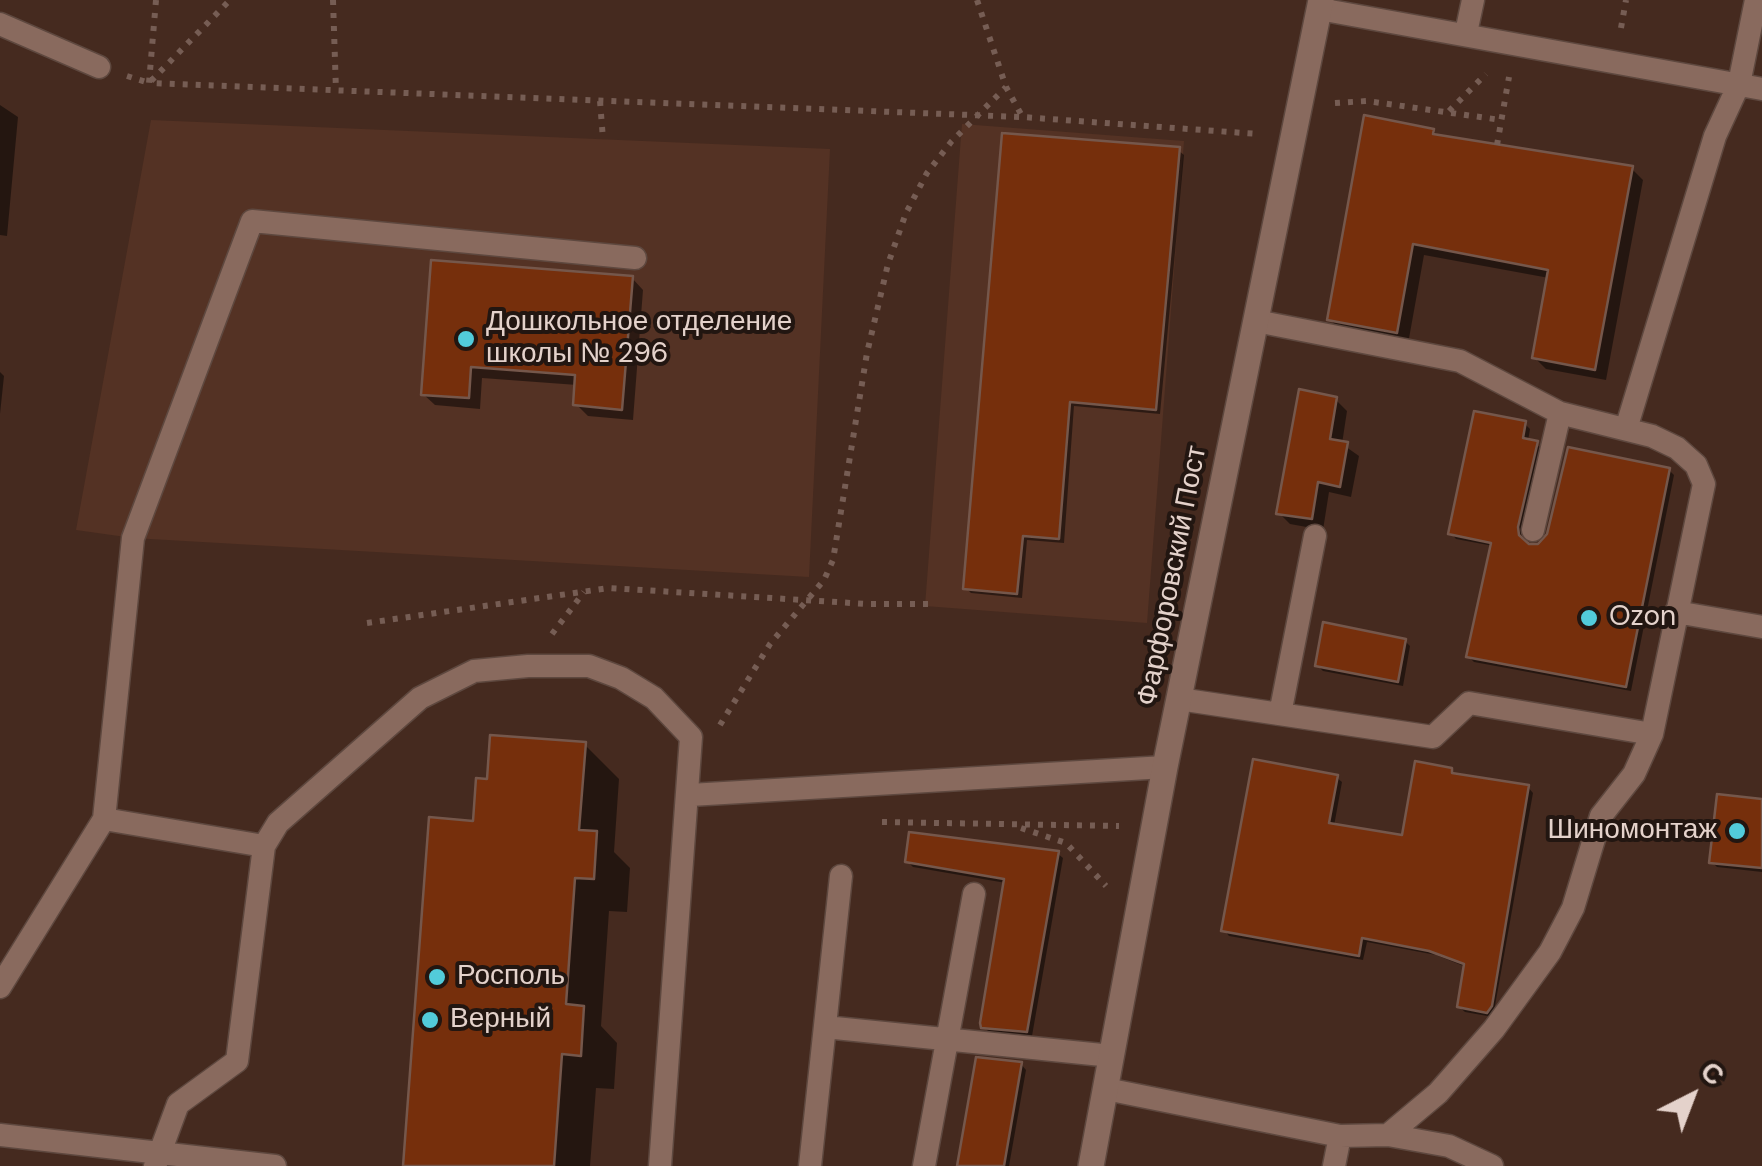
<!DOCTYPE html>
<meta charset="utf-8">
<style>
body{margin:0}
#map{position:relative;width:1762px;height:1166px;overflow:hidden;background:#452a1f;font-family:"DM Sans",sans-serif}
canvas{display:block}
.north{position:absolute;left:1642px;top:1046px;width:100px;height:100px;-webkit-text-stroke:8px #221611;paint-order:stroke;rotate:42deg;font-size:28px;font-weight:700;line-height:40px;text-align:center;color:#e4d2cb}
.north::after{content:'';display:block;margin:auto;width:35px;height:45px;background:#e4d2cb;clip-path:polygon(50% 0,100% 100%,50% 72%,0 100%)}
</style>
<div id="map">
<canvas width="1762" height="1166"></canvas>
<div class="north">С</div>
</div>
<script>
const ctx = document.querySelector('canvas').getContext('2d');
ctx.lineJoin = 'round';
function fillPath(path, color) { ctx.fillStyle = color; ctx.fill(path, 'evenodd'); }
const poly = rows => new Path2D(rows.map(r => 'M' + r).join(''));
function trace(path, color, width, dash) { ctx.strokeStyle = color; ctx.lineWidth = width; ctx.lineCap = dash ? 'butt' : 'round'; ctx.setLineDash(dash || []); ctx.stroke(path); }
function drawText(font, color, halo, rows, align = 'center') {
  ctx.font = font + ' "DM Sans",sans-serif'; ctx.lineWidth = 8; ctx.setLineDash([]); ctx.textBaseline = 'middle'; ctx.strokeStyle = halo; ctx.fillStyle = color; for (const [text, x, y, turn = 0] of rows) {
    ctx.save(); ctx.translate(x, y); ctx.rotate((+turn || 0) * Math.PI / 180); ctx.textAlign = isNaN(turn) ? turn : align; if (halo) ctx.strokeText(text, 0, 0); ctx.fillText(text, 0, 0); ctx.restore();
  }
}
fillPath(poly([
 [151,120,830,149,809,577,133,538,76,530],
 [962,124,1184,141,1147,623,925,606]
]), '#543224');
fillPath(poly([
 [0,105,18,117,7,236,0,235],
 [1433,131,1440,137,1631,168,1643,180,1606,380,1546,369,1534,357,1549,278,1424,255,1408,344,1341,330,1329,319],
 [1178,150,1184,155,1160,414,1074,406,1064,543,1027,540,1022,598,971,593,966,588],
 [433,262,632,278,643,290,633,420,588,416,576,404,577,385,482,378,480,409,435,405,423,394],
 [0,372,4,376,0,414],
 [1335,399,1347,411,1342,444,1359,456,1351,497,1329,492,1323,530,1290,524,1279,513],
 [1525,424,1530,429,1528,441,1542,448,1523,543,1539,546,1550,536,1669,470,1674,475,1631,691,1474,662,1468,656,1493,546,1456,539,1451,533],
 [1405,641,1410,646,1403,686,1323,671,1317,665],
 [584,744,619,779,614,852,630,868,627,912,609,911,601,1026,617,1043,614,1089,596,1088,590,1166,406,1166,475,823,489,782],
 [1451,770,1458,776,1528,787,1533,793,1493,1017,1465,1012,1459,1007,1466,967,1436,955,1367,942,1363,960,1229,936,1224,930,1336,777,1342,782,1334,826,1404,838],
 [1762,801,1762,872,1717,867,1712,862],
 [1057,853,1063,858,1032,1036,989,1032,984,1027,1006,883,913,867,907,861],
 [1021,1064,1026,1070,1009,1166,960,1166]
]), '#0007');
const building = poly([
 [1364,115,1434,129,1433,134,1633,166,1595,370,1532,358,1548,270,1413,244,1397,333,1327,320,1364,115],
 [1002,133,1180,147,1156,410,1070,402,1059,539,1023,536,1017,594,963,589,1002,133],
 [431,260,633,276,622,410,573,405,575,375,471,367,469,398,421,395,431,260],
 [1299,389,1337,397,1330,439,1348,442,1340,487,1318,482,1312,519,1276,514,1299,389],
 [1474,411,1526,421,1523,438,1538,441,1518,527,1519,535,1529,544,1538,544,1547,534,1568,447,1670,468,1626,687,1466,657,1491,543,1448,534,1474,411],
 [1323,622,1406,639,1398,682,1315,666,1323,622],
 [490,735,586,742,579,830,597,831,594,879,575,878,566,1004,584,1006,581,1056,562,1054,554,1166,403,1166,429,817,473,821,476,778,487,779,490,735],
 [1253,759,1338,775,1329,823,1402,835,1415,761,1452,768,1452,773,1529,785,1492,1006,1487,1013,1457,1007,1464,964,1429,951,1362,938,1359,956,1221,931,1253,759],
 [1717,794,1762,799,1762,868,1709,863,1717,794],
 [909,832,1059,851,1027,1032,981,1028,980,1023,1004,879,905,862,909,832],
 [976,1057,1022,1062,1004,1166,957,1166,976,1057]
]);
fillPath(building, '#762f0c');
trace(building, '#75574b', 2.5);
const service = poly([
 [1319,9,1762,89],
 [0,24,99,67],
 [1466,33,1473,0],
 [1256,321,1460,361,1560,413,1652,436,1677,448,1696,465,1704,484,1652,734,1634,774,1601,816,1573,908,1550,952,1494,1029,1438,1093,1388,1135],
 [1626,429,1715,136,1739,84,1756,0],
 [1533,530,1560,413],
 [1676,612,1762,627],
 [1179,699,1433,737,1469,703,1652,734],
 [1280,714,1315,536],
 [690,795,1165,767],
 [104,819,133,538,252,221,635,258],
 [0,987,104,819,264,846],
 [825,1027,1112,1056],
 [1106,1089,1340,1136,1388,1135,1449,1146,1492,1166],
 [0,1135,275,1166],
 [155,1166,178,1104,237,1061,264,846,278,823,420,698,474,671,528,666,589,666,621,678,654,698,691,737,660,1166],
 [810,1166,841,876],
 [924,1166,974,894],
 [1334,1166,1340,1136]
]);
const minor = poly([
 [1091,1166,1165,767,1321,0]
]);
trace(service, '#5e483f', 25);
trace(minor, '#5e483f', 28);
trace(poly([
 [156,0,149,83,1022,117,1258,134],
 [333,0,336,91],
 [977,0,1006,87,1022,116],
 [1621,28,1626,0],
 [127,76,149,83,230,0],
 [600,101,603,139],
 [1335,103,1367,101,1501,120],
 [1449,111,1486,74],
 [1497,145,1509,77],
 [367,623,609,588,868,604,935,604],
 [552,634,584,592],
 [720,725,770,644,824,580,833,560,867,353,888,264,906,213,927,173,951,142,1006,87],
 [882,822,1119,826],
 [1021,828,1066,843,1106,886]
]), '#765d54', 6, [5, 8]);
trace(service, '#896a5e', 22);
trace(minor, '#896a5e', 25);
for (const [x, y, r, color] of [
 [466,339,10,"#52cbda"],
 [1589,618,10,"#52cbda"],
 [1737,831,10,"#52cbda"],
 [437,977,10,"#52cbda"],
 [430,1020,10,"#52cbda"]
]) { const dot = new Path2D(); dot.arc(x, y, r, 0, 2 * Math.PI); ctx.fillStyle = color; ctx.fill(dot); trace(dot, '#221611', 4); }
drawText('28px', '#e4d2cb', '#221611', [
 ["Дошкольное отделение",486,323],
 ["школы № 296",486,355],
 ["Ozon",1609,618],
 ["Шиномонтаж",1717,831,"right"],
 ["Росполь",457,977],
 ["Верный",450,1020]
], 'left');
drawText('28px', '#e4d2cb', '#221611', [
 ["Фарфоровский Пост",1173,576,-79]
]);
</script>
